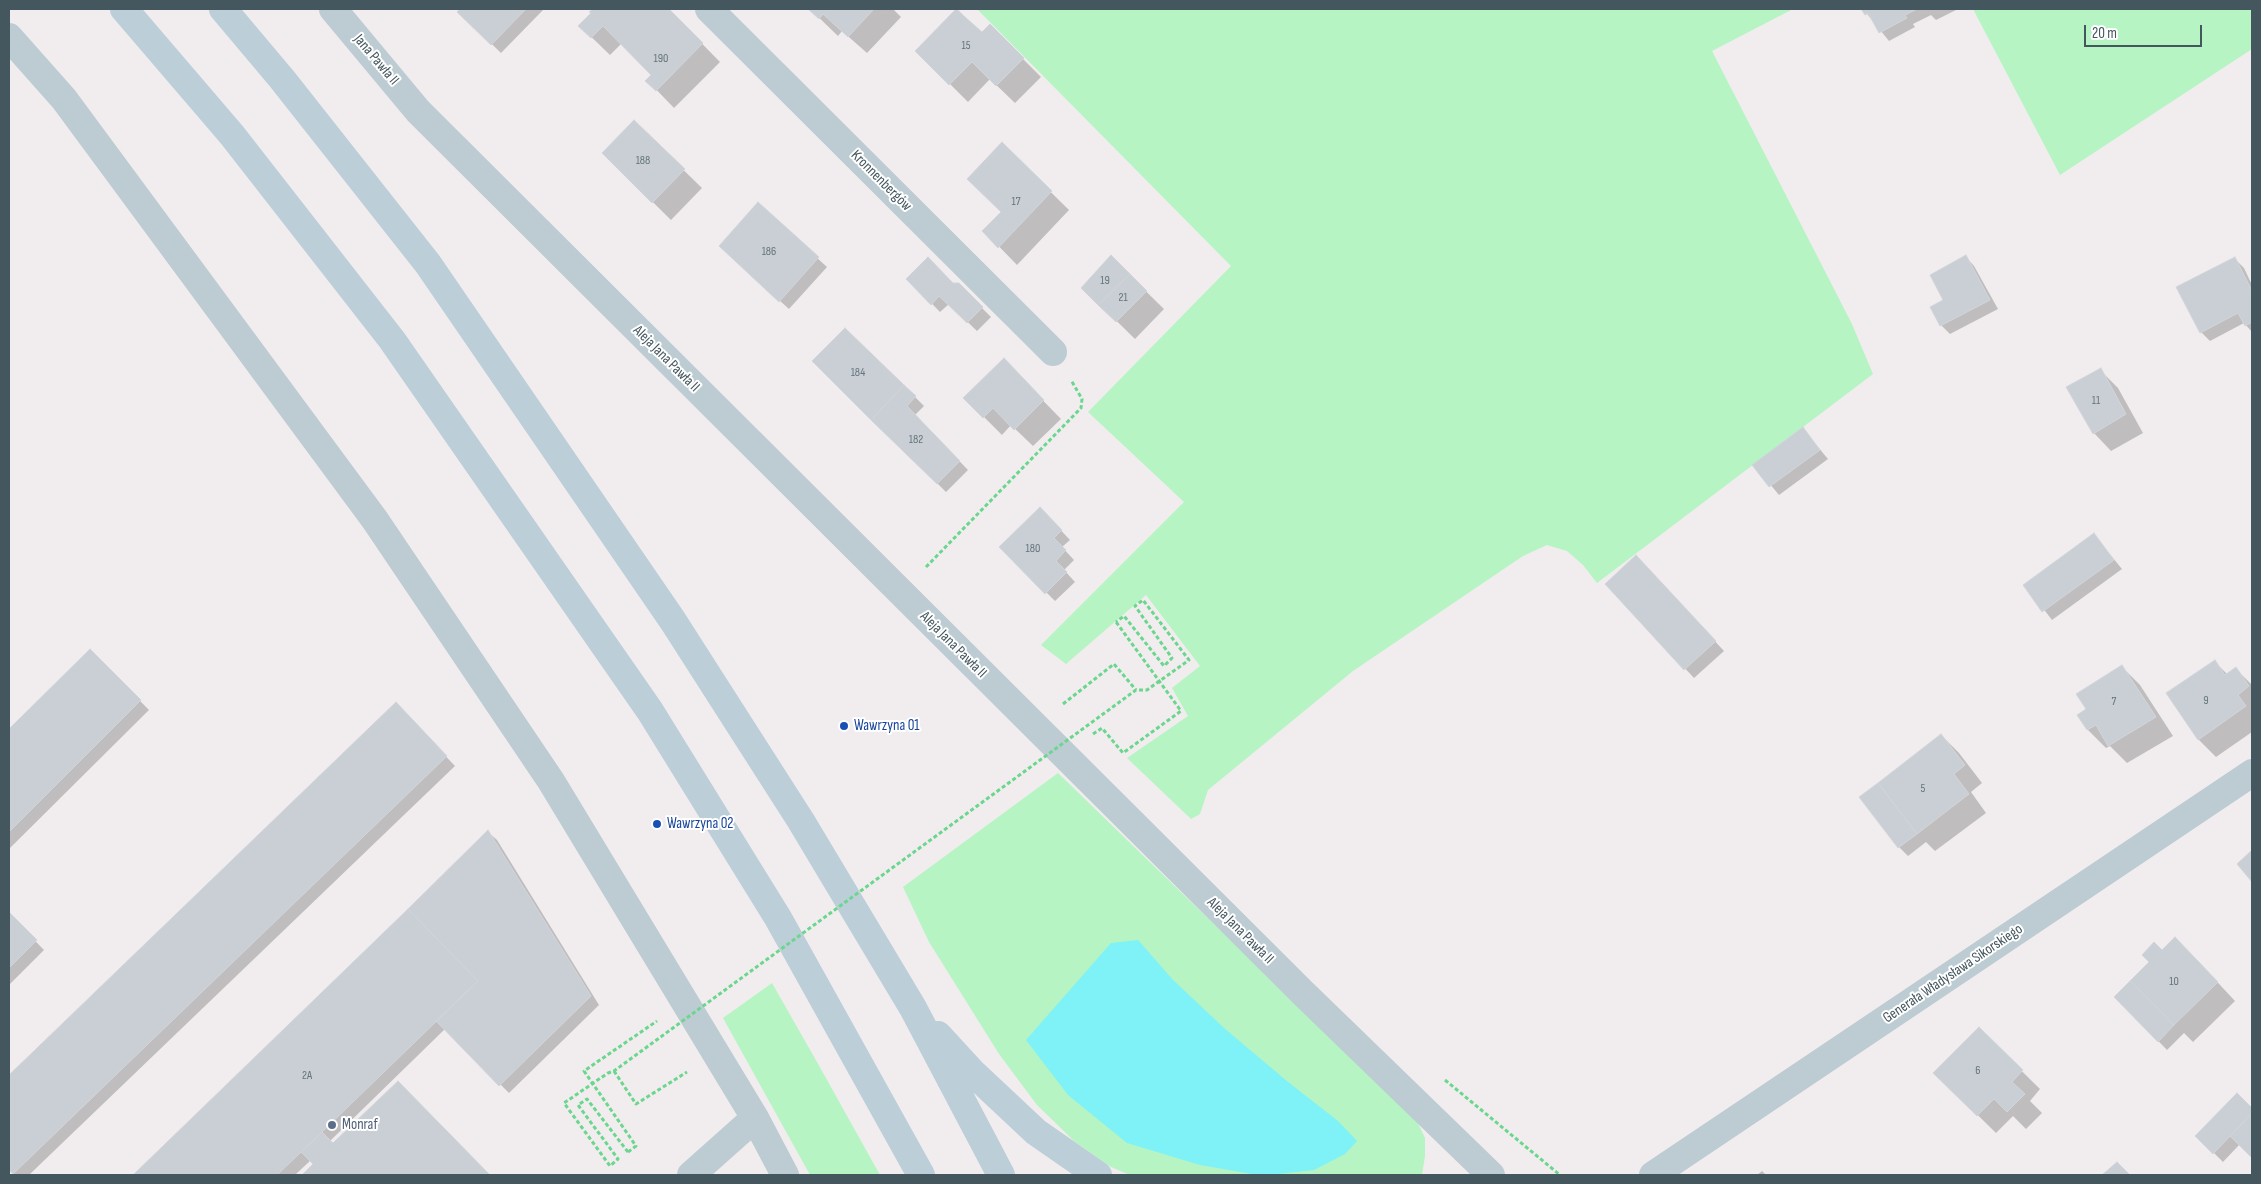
<!DOCTYPE html>
<meta charset="utf-8">
<style>
body{margin:0}
#map{position:relative;width:2261px;height:1184px;overflow:hidden;background:#f1edee;font-family:"Sofia Sans Condensed",sans-serif}
canvas{display:block}
.frame{position:absolute;inset:0;border:10px solid #44565e;pointer-events:none}
.scale{position:absolute;left:2084px;top:25px;width:118px;height:22px;box-sizing:border-box;border:2px solid #44565e;border-top:0;padding-left:6px;font-size:15px;line-height:18px;white-space:nowrap;color:#44565e;-webkit-text-stroke:4px #fff;paint-order:stroke}
</style>
<div id="map">
<canvas width="2261" height="1184"></canvas>
<div class="frame"></div>
<div class="scale">20 m</div>
</div>
<script>
const ctx = document.querySelector('canvas').getContext('2d');
ctx.lineJoin = 'round';
function fillPath(path, color) { ctx.fillStyle = color; ctx.fill(path, 'evenodd'); }
const poly = rows => new Path2D(rows.map(r => 'M' + r).join(''));
function trace(path, color, width, dash) { ctx.strokeStyle = color; ctx.lineWidth = width; ctx.lineCap = dash ? 'butt' : 'round'; ctx.setLineDash(dash || []); ctx.stroke(path); }
function drawText(font, color, halo, rows, align = 'center') {
  ctx.font = font + ' "Sofia Sans Condensed",sans-serif'; ctx.lineWidth = 4; ctx.setLineDash([]); ctx.textBaseline = 'middle'; ctx.strokeStyle = halo; ctx.fillStyle = color; for (const [text, x, y, turn = 0] of rows) {
    ctx.save(); ctx.translate(x, y); ctx.rotate((+turn || 0) * Math.PI / 180); ctx.textAlign = isNaN(turn) ? turn : align; if (halo) ctx.strokeText(text, 0, 0); ctx.fillText(text, 0, 0); ctx.restore();
  }
}
fillPath(poly([
 [977,9,1793,9,1712,51,1852,324,1873,374,1597,583,1583,565,1567,551,1547,545,1523,556,1353,671,1208,790,1200,814,1191,819,1127,758,1188,716,1172,688,1200,666,1146,595,1066,664,1041,645,1184,502,1088,412,1231,266],
 [1973,9,2252,9,2252,49,2060,175],
 [1058,773,1417,1121,1425,1138,1425,1156,1422,1175,1130,1175,1111,1167,1074,1141,1037,1105,999,1054,929,942,903,887],
 [772,983,817,1062,880,1175,810,1175,723,1018]
]), '#b6f4c3');
fillPath(poly([
 [1138,940,1173,980,1224,1028,1288,1082,1338,1121,1357,1141,1345,1154,1314,1170,1269,1175,1258,1175,1200,1165,1127,1143,1068,1095,1026,1040,1111,943]
]), '#7ef2f7');
fillPath(poly([
 [462,9,544,9,501,53,459,12],
 [595,9,668,9,720,62,674,108,647,80,652,75,622,43,610,55,580,26],
 [810,9,893,9,901,17,867,53,842,31,838,36],
 [957,9,982,34,990,26,1041,77,1015,103,990,79,968,102,917,51],
 [1863,9,1955,9,1956,10,1936,20,1931,15,1913,24,1915,27,1889,41],
 [634,122,702,188,671,220,603,153],
 [1002,144,1069,210,1017,265,984,231,1003,212],
 [758,204,827,267,789,309,729,255],
 [1111,257,1164,309,1135,339,1083,288],
 [1966,257,1974,266,1998,309,1950,334,1941,325,1945,301],
 [2235,259,2244,268,2252,285,2252,332,2244,323,2210,341,2201,332],
 [908,279,958,284,991,317,977,331,949,304,940,312],
 [814,361,904,386,924,406,915,415,968,470,946,492],
 [2100,370,2118,388,2143,433,2111,451,2094,433],
 [1021,378,1061,419,1033,446,1011,425,1002,435,965,398],
 [1803,429,1828,459,1779,495,1754,465],
 [1040,508,1070,540,1062,547,1074,560,1064,570,1075,582,1055,601,1001,547],
 [2094,535,2122,569,2052,620,2025,585],
 [1645,566,1724,651,1694,678,1606,584],
 [90,650,149,710,9,849,9,731],
 [2215,662,2227,674,2236,669,2252,685,2252,732,2216,757,2198,739],
 [2122,667,2140,685,2173,736,2127,763,2110,746,2106,748,2088,730,2079,715,2088,710],
 [396,704,455,766,29,1175,15,1175,9,1168,9,1077],
 [1941,735,1959,753,1982,783,1971,792,1986,813,1935,851,1926,842,1908,856,1899,847],
 [488,832,497,840,599,1005,509,1093,445,1029,330,1141,334,1145,398,1082,489,1175,303,1175,315,1164,311,1160,295,1175,134,1175],
 [9,914,44,950,9,985],
 [2162,951,2193,956,2235,1001,2193,1042,2184,1033,2167,1050,2116,997],
 [1979,1029,2040,1089,2030,1101,2042,1113,2026,1129,2013,1116,1996,1133,1935,1073],
 [2237,1094,2252,1110,2252,1156,2240,1144,2223,1162,2197,1136],
 [1762,1171,1766,1175,1757,1175]
]), '#0003');
const building = poly([
 [460,9,526,9,491,45,457,12,460,9],
 [593,9,669,9,703,43,656,91,645,81,651,75,603,26,591,38,578,26,591,13,589,12,593,9],
 [808,9,874,9,848,37,823,14,819,19,808,9],
 [956,9,982,32,990,24,1024,58,996,86,972,62,949,85,915,51,956,9],
 [1861,9,1917,9,1905,15,1907,18,1879,33,1868,13,1865,15,1861,9],
 [634,120,685,169,652,203,602,153,634,120],
 [1002,142,1052,191,998,248,982,231,1001,212,967,179,1002,142],
 [758,202,819,257,779,302,719,246,758,202],
 [1111,255,1130,274,1098,305,1081,288,1111,255],
 [1966,255,1990,300,1940,326,1930,307,1943,300,1930,275,1966,255],
 [928,257,953,283,959,283,983,307,967,323,939,296,931,305,906,279,928,257],
 [2235,257,2252,291,2252,322,2245,326,2238,313,2200,333,2176,287,2235,257],
 [1130,274,1147,291,1116,322,1098,305,1130,274],
 [845,328,904,385,871,420,812,361,845,328],
 [1004,358,1044,400,1014,430,993,408,983,418,963,398,1004,358],
 [2101,368,2126,414,2093,434,2066,387,2101,368],
 [904,385,916,396,907,406,960,461,937,484,871,420,904,385],
 [1803,427,1820,450,1769,487,1752,465,1803,427],
 [1040,507,1062,530,1054,538,1066,550,1056,561,1067,572,1045,594,999,547,1040,507],
 [2094,533,2114,560,2042,612,2023,585,2094,533],
 [1636,555,1716,641,1684,670,1605,584,1636,555],
 [90,649,141,700,9,832,9,729,90,649],
 [2215,660,2225,675,2236,667,2249,686,2238,695,2246,706,2198,740,2166,693,2215,660],
 [2122,665,2156,717,2108,746,2096,725,2087,730,2077,715,2086,709,2076,694,2122,665],
 [396,702,447,756,13,1174,9,1170,9,1075,396,702],
 [1941,734,1965,765,1954,774,1969,794,1917,834,1878,783,1941,734],
 [1878,783,1917,834,1898,848,1859,797,1878,783],
 [488,830,591,996,499,1086,436,1021,478,981,408,909,488,830],
 [2252,850,2252,882,2237,864,2252,850],
 [408,909,478,981,322,1132,277,1175,133,1175,408,909],
 [9,912,37,940,9,968,9,912],
 [2175,937,2218,982,2174,1025,2130,981,2149,962,2142,955,2154,942,2162,950,2175,937],
 [2130,981,2174,1025,2158,1042,2114,997,2130,981],
 [1979,1027,2023,1070,2012,1082,2025,1094,2007,1112,1994,1099,1977,1116,1933,1073,1979,1027],
 [398,1081,490,1175,302,1175,313,1164,301,1152,322,1132,333,1143,398,1081],
 [2237,1093,2252,1108,2252,1113,2213,1154,2195,1136,2237,1093],
 [2252,1113,2252,1158,2230,1136,2252,1113],
 [2117,1162,2130,1175,2102,1175,2117,1162]
]);
fillPath(building, '#c9cfd4');
trace(building, '#d1d5da', 1);
trace(poly([
 [926,567,1081,408,1082,399,1071,380],
 [1063,704,1114,664,1136,690],
 [1093,734,1102,728,1123,753,1181,711,1116,622],
 [614,1071,636,1104,687,1072],
 [1445,1080,1560,1175],
 [628,1152,636,1146,584,1071,657,1021]
]), '#6ad68e', 3, [4, 2.5]);
trace(poly([
 [333,9,418,111,1303,993,1491,1175],
 [709,9,1053,352],
 [9,37,64,99,375,520,551,781,755,1118,785,1175],
 [691,1175,755,1118],
 [1653,1175,2252,773]
]), '#bcccd2', 28);
trace(poly([
 [124,9,232,135,392,340,650,711,778,918,921,1175],
 [223,9,282,79,428,264,673,621,801,821,913,1008,1001,1175],
 [938,1035,972,1072,1036,1132,1098,1175]
]), '#bcced7', 28);
trace(poly([
 [628,1152,587,1099,578,1105,618,1159,610,1166,564,1103,608,1073,614,1071,1136,690,1147,690,1189,660,1143,600,1135,606,1172,658,1164,666,1124,616,1116,622]
]), '#6ad68e', 3, [4, 2.5]);
for (const [x, y, r, color] of [
 [844,726,5,"#1a4fb4"],
 [657,824,5,"#1a4fb4"],
 [332,1125,5,"#5c6f8a"]
]) { const dot = new Path2D(); dot.arc(x, y, r, 0, 2 * Math.PI); ctx.fillStyle = color; ctx.fill(dot); trace(dot, '#fff', 2); }
drawText('12px', '#65747c', null, [
 ["15",966,46],
 ["190",661,59],
 ["188",643,161],
 ["17",1016,202],
 ["186",769,252],
 ["19",1105,281],
 ["21",1123,298],
 ["184",858,373],
 ["11",2096,401],
 ["182",916,440],
 ["180",1033,549],
 ["9",2206,701],
 ["7",2114,702],
 ["5",1923,789],
 ["10",2174,982],
 ["6",1978,1071],
 ["2A",307,1076]
]);
drawText('15px', '#44565e', '#fff', [
 ["Jana Pawła II",376,60,50],
 ["Kronnenbergów",881,181,45],
 ["Aleja Jana Pawła II",666,359,45],
 ["Aleja Jana Pawła II",953,645,45],
 ["Aleja Jana Pawła II",1240,931,45],
 ["Generała Władysława Sikorskiego",1953,974,-34]
]);
drawText('15px', '#164399', '#fff', [
 ["Wawrzyna 01",854,726],
 ["Wawrzyna 02",667,824]
], 'left');
drawText('15px', '#4e5e75', '#fff', [
 ["Monraf",342,1125]
], 'left');
</script>
